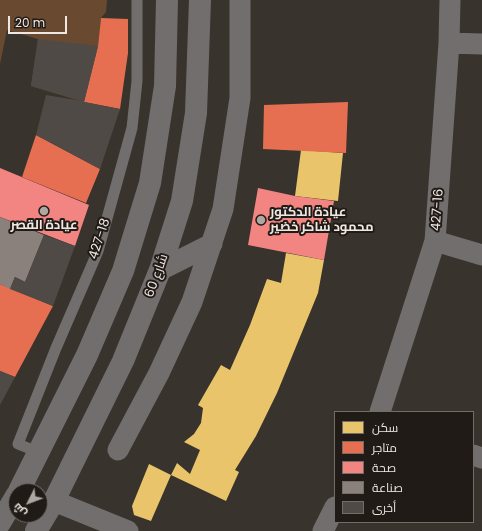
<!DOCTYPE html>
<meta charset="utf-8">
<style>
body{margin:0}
#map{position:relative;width:482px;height:531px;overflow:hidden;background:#39332e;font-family:Poppins,Cairo,sans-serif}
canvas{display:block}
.legend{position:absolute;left:334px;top:411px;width:140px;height:112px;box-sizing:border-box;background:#211b17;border:1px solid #736d68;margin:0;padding:5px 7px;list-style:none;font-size:12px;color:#efe7e1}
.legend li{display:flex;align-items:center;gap:8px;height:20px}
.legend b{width:20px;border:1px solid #736d68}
.north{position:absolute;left:8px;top:483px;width:40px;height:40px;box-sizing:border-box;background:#211b17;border:1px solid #736d68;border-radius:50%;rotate:228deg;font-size:11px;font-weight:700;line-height:16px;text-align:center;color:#efe7e1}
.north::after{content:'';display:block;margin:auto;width:14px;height:18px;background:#afa8a2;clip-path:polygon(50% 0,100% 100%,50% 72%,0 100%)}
.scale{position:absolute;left:8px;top:16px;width:59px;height:18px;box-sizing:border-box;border:2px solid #efe7e1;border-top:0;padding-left:5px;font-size:12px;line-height:14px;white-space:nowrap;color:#efe7e1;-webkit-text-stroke:3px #211b17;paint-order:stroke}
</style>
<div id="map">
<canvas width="482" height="531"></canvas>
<ul class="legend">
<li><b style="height:11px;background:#e9c46a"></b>سكن</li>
<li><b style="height:11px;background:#e76f51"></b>متاجر</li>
<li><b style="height:11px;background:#f28482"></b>صحة</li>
<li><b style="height:11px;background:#8a817c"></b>صناعة</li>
<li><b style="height:11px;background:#504a46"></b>أخرى</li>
</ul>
<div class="north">ش</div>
<div class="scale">20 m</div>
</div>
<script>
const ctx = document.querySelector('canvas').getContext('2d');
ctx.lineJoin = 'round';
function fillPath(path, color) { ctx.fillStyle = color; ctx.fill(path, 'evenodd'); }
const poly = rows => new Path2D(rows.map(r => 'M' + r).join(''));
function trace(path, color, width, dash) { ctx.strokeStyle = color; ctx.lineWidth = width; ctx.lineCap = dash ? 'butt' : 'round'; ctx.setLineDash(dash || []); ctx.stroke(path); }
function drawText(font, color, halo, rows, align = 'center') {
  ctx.font = font + ' Poppins,Cairo,sans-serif'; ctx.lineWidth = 4; ctx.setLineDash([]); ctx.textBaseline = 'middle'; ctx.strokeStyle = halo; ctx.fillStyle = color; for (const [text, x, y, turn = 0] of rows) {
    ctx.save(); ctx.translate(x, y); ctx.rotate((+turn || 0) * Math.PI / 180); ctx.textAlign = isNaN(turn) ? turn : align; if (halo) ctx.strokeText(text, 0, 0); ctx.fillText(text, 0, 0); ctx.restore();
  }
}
fillPath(poly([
 [0,0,107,0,106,12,101,18,98,46,84,102,31,86,38,39,7,30,0,64]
]), '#694a31');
fillPath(poly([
 [301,150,343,153,338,201,295,196],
 [286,253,324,260,318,293,277,393,256,436,235,470,239,472,226,501,171,475,177,463,190,474,200,450,184,442,194,434,201,423,203,408,198,405,221,365,230,370,250,325,267,279,281,283],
 [149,464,171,475,151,521,134,515,132,506]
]), '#e9c46a');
fillPath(poly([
 [101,18,128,19,128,53,120,109,84,102,98,46],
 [348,102,346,153,263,149,264,105],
 [36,135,100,169,86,203,22,177],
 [0,284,53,306,15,377,0,371]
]), '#e76f51');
fillPath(poly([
 [0,168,89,205,75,246,0,217],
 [258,188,295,196,334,201,324,260,248,245]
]), '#f28482');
fillPath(poly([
 [0,217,44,235,25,282,15,277,10,289,0,284]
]), '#8a817c');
fillPath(poly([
 [38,39,98,46,84,102,120,109,100,169,36,135,46,95,82,101,31,86],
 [44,235,75,246,53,306,10,289,15,277,25,282],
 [0,371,15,377,0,405]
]), '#504a46');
trace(poly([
 [38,452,18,444,56,348,98,251,132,128,137,81,137,0]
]), '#716e6d', 11);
trace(poly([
 [449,43,482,44],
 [435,241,482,255],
 [160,270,212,244],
 [380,412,435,241,449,43,450,0],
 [118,450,159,373,192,302,223,209,240,98,240,0],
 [473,455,482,458],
 [54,501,128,531],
 [323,531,335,507]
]), '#716e6d', 21);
trace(poly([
 [19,491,87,355,123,271,150,183,165,86,167,0],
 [0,523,16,496],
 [36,531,54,501,123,361,160,270,182,201,196,113,200,0]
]), '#716e6d', 22);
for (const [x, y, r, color] of [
 [44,211,5,"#afa8a2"],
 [261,220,5,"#afa8a2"]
]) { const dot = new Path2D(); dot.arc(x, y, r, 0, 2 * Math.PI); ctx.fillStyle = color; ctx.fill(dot); trace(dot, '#211b17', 1.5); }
drawText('13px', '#efe7e1', '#211b17', [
 ["427-16",438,210,-86],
 ["427-18",100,239,-72],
 ["شارع 60",157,276,-70]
]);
drawText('bold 13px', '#efe7e1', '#211b17', [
 ["عيادة الدكتور",270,213],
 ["محمود شاكر خضير",270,228],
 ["عيادة القصر",44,226,"center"]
], 'left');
</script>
